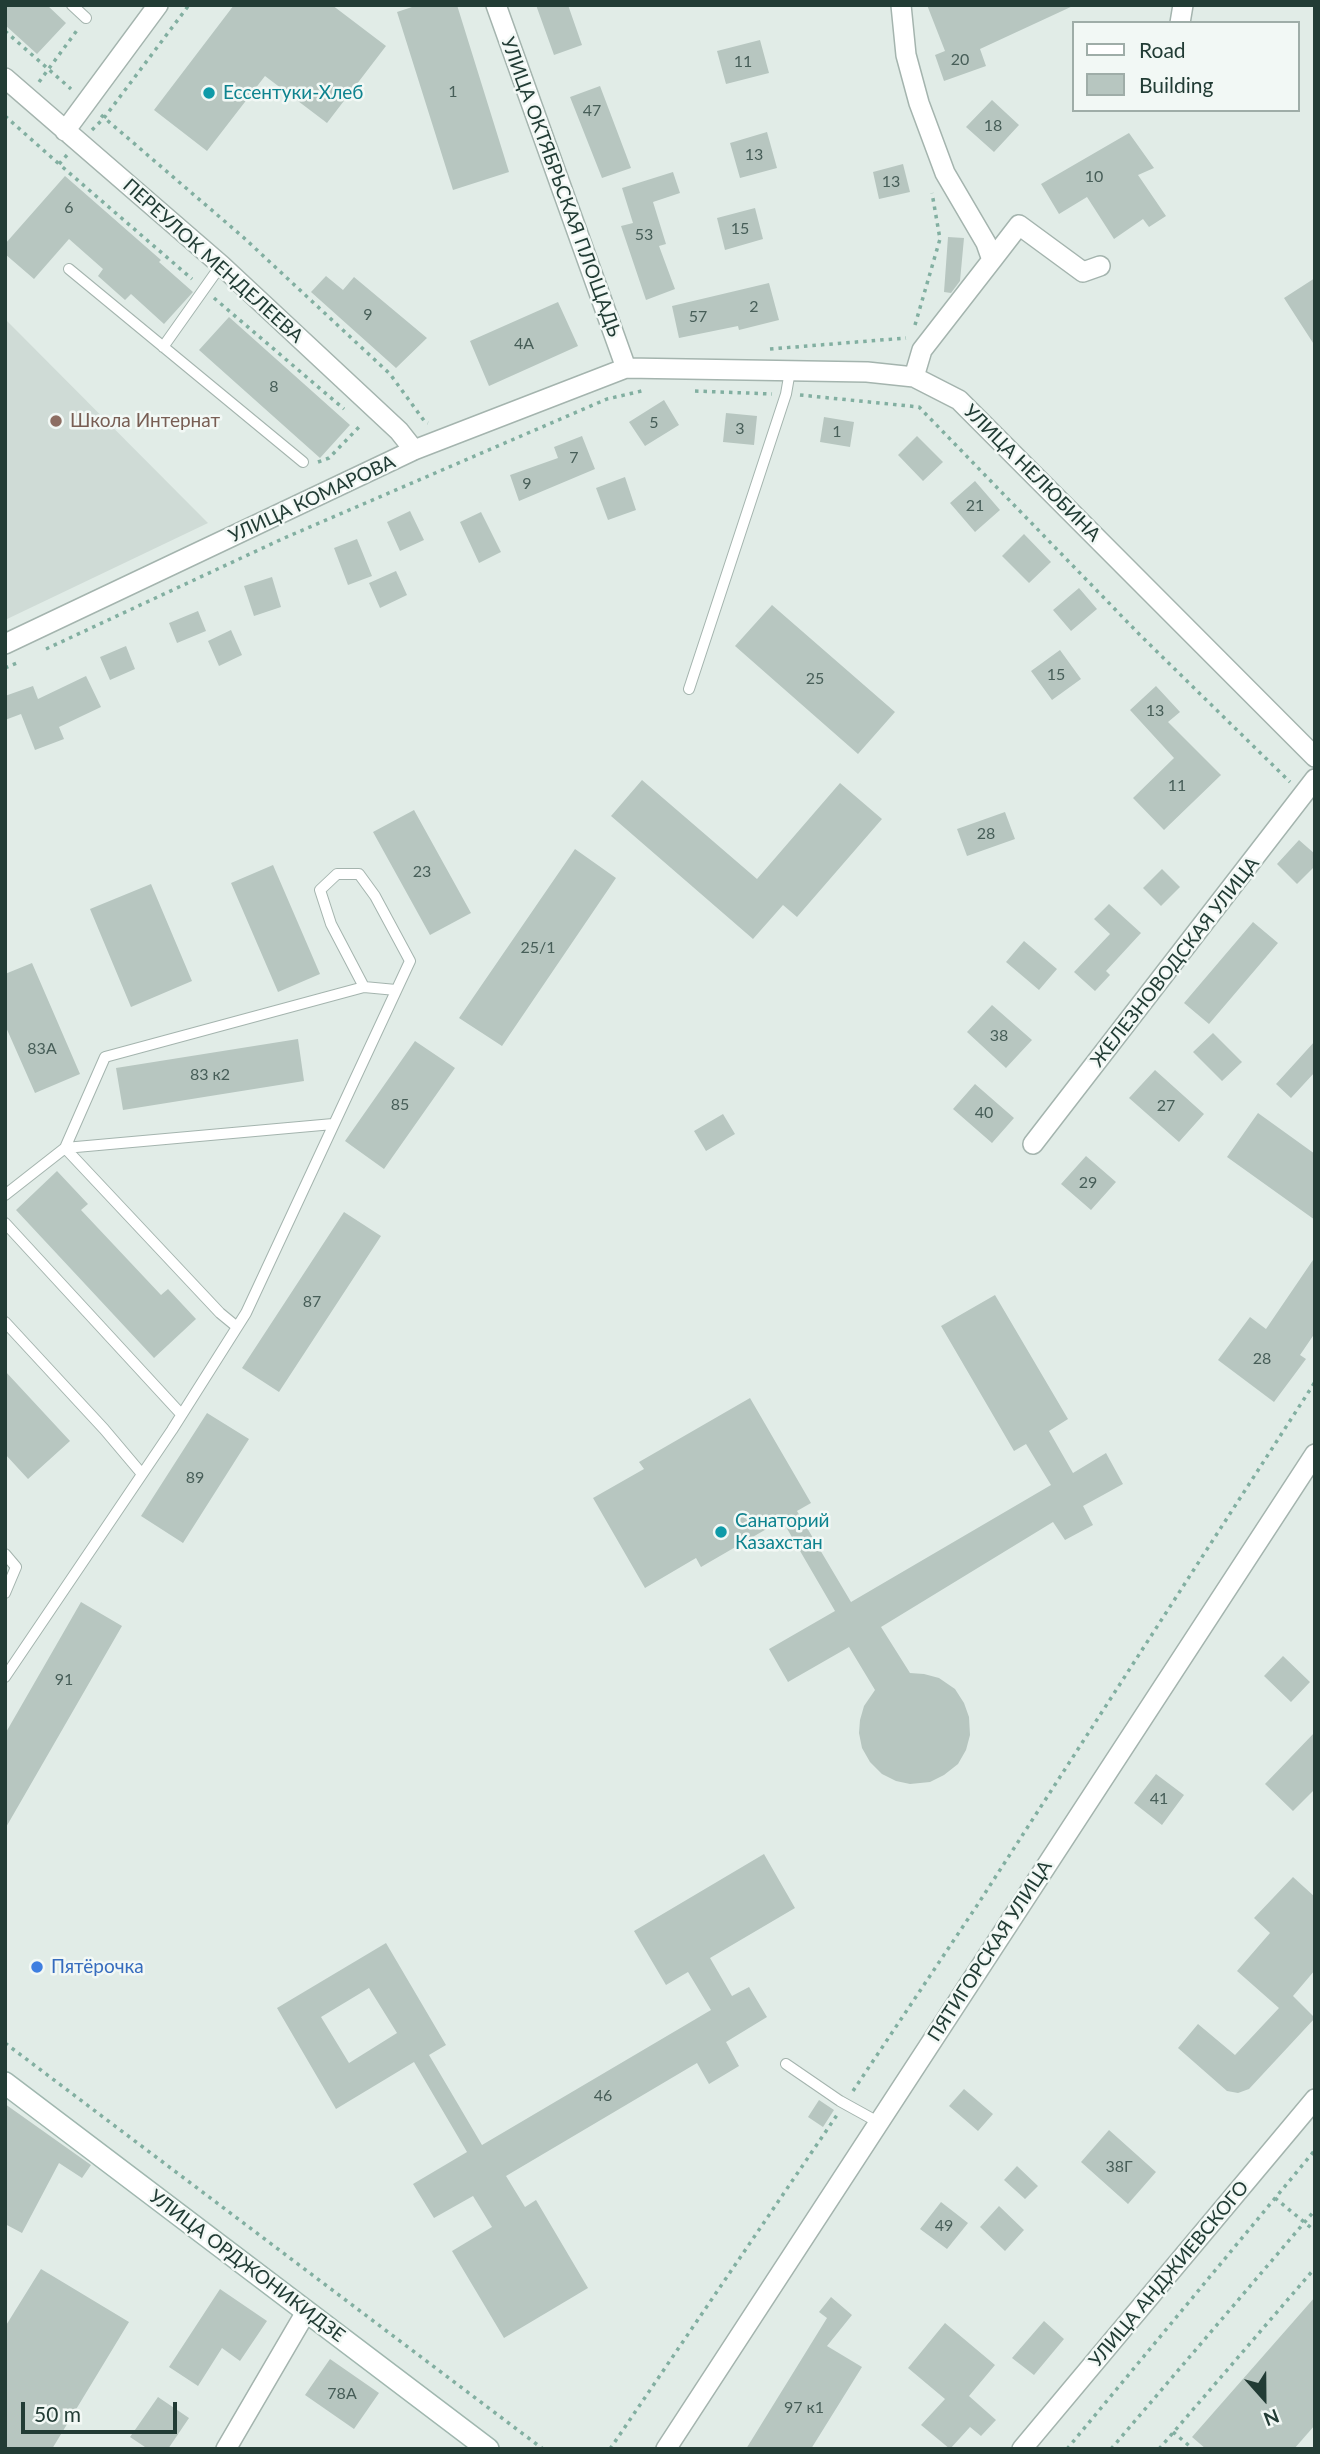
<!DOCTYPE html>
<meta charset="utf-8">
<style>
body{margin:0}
#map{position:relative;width:1320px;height:2454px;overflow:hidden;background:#e1ece7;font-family:Lato,sans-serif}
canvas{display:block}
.frame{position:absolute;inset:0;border:7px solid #223c35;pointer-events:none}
.legend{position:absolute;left:1072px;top:21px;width:228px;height:91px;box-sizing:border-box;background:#f2f8f5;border:2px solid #9fada8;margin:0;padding:9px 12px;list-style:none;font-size:21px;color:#223c35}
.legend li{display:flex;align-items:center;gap:14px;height:35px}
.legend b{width:35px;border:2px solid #9fada8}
.north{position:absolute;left:1229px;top:2363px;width:70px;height:70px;-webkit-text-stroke:5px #f2f8f5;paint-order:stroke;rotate:159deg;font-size:19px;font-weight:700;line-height:28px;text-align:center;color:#223c35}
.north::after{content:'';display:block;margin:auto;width:24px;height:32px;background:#223c35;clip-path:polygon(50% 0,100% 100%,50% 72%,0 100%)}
.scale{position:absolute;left:21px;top:2402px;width:156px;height:32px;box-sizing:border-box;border:4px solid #223c35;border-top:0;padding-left:9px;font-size:21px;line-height:24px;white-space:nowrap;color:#223c35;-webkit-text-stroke:5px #f2f8f5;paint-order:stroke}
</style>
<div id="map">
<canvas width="1320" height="2454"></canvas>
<div class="frame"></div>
<ul class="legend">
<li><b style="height:9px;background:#fff"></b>Road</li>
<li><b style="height:19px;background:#b7c6c0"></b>Building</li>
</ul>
<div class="north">N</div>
<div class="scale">50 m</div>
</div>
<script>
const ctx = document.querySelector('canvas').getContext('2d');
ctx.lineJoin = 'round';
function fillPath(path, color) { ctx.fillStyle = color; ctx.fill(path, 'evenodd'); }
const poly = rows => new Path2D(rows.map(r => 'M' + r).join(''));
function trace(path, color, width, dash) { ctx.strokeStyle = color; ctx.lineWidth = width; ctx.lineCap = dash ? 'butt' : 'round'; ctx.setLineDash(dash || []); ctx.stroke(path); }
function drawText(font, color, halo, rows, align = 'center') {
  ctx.font = font + ' Lato,sans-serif'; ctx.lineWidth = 5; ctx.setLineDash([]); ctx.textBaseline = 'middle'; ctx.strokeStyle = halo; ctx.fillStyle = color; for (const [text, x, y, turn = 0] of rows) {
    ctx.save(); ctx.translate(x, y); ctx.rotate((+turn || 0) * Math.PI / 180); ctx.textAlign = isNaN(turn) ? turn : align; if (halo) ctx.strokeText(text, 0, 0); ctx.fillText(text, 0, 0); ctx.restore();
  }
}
fillPath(poly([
 [5,319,208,523,5,620]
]), '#cfdbd6');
fillPath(poly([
 [5,5,47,5,66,23,37,54,5,25],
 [234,5,332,5,386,46,327,123,265,76,207,151,154,110],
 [418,5,457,5,509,172,453,190,397,12],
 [536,5,568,5,582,45,554,55],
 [927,5,1075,5,980,49,986,66,944,81,935,55,945,51],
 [760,40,769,73,726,84,717,51],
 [600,86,631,168,602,178,570,97],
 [992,100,1019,125,994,152,966,127],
 [767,132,777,168,740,178,730,143],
 [1129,133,1154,168,1138,175,1166,216,1149,227,1143,219,1114,239,1087,197,1059,214,1041,184],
 [903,164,910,192,879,199,873,172],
 [673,172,680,193,653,202,666,244,659,246,675,289,646,300,621,226,633,223,622,188],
 [65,176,161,260,159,262,193,292,164,324,131,294,125,300,98,276,103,269,69,239,34,279,5,254,5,244],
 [755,208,763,239,725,250,717,218],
 [948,237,964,238,960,281,951,293,944,292],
 [326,276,343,290,354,277,427,338,396,368,311,292],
 [1315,278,1315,346,1284,298],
 [769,283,779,320,739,330,738,326,679,338,672,306],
 [558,302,578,346,489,386,470,341],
 [229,317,350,425,320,458,199,350],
 [664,400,679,425,645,446,629,422],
 [726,413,757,416,754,445,723,442],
 [824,417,854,422,850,447,820,442],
 [582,436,595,469,519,501,510,475,558,458,554,447],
 [917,436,943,462,923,481,898,455],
 [625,477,636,510,608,520,596,488],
 [975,481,1000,510,975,532,950,503],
 [410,511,424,540,400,551,387,522],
 [481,512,501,552,479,563,460,522],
 [1024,534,1051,562,1029,583,1002,556],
 [357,539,372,576,348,585,334,548],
 [396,571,407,595,380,608,369,583],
 [272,577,281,607,254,616,244,586],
 [1079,588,1097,609,1071,631,1053,610],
 [772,605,895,712,858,754,735,646],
 [198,611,206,631,177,643,169,623],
 [231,630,242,655,219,666,208,641],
 [126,646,135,669,110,680,100,657],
 [1060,650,1081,679,1052,700,1031,671],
 [86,676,101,707,59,727,64,739,35,750,21,714,5,720,5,696,33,686,38,699],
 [1156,686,1180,712,1168,722,1221,775,1164,830,1133,798,1174,758,1130,710],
 [642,780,757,879,840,783,882,819,797,917,783,905,753,939,611,816],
 [414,810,471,913,430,935,373,832],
 [1005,812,1015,839,967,856,957,829],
 [1299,840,1315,854,1315,866,1297,884,1277,864],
 [575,849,616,878,502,1046,459,1018],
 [273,865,320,974,278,992,231,883],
 [1162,869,1180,887,1161,906,1143,888],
 [151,884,192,981,131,1007,90,909],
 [1109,904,1141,933,1106,971,1110,975,1095,991,1074,972,1110,934,1094,919],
 [1253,922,1278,943,1209,1024,1184,1003],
 [1024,941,1057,969,1039,990,1006,962],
 [32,963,80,1074,35,1093,5,1025,5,974],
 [992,1005,1032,1040,1006,1068,967,1032],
 [1213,1033,1242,1062,1222,1081,1193,1052],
 [298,1039,304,1081,123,1110,116,1068],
 [415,1041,455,1068,384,1169,345,1141],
 [1315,1041,1315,1072,1291,1098,1276,1084],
 [1155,1070,1204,1114,1179,1142,1129,1098],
 [975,1084,1014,1118,992,1143,953,1109],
 [1258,1113,1315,1154,1315,1220,1227,1157],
 [723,1114,735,1134,706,1151,694,1131],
 [1086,1156,1116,1182,1091,1210,1061,1184],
 [57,1171,88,1204,81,1210,161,1295,168,1289,196,1319,154,1358,16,1210],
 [344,1212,381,1236,279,1392,242,1368],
 [1315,1257,1315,1333,1300,1355,1306,1359,1274,1402,1218,1360,1250,1317,1266,1329],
 [995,1295,1068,1419,1049,1431,1073,1473,1106,1453,1123,1484,1083,1506,1093,1525,1065,1540,1053,1522,881,1627,910,1673,924,1674,939,1678,955,1689,964,1703,969,1717,970,1735,966,1750,958,1764,944,1775,930,1782,910,1784,896,1781,882,1774,870,1762,862,1748,859,1733,860,1720,864,1706,875,1690,849,1647,788,1682,769,1649,835,1611,782,1520,701,1567,696,1558,645,1588,593,1498,644,1469,639,1462,750,1398,811,1503,797,1511,851,1602,1051,1485,1026,1444,1014,1451,941,1326],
 [5,1371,70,1441,28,1479,5,1454],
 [207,1413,249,1439,183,1543,141,1516],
 [81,1602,122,1626,5,1829,5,1734],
 [1283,1656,1310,1682,1291,1702,1264,1676],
 [1315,1732,1315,1789,1293,1811,1265,1784],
 [1156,1774,1184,1795,1162,1825,1134,1803],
 [764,1854,795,1908,710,1958,732,1996,749,1987,767,2017,726,2042,739,2066,709,2084,697,2063,506,2176,525,2207,536,2200,588,2288,504,2338,452,2251,492,2227,473,2196,434,2218,413,2184,467,2152,414,2062,336,2109,277,2008,386,1943,446,2045,429,2055,482,2145,711,2010,688,1972,666,1985,634,1931],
 [369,1988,397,2033,349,2063,321,2017],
 [1293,1877,1315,1897,1315,1970,1293,1996,1315,2018,1249,2089,1238,2093,1227,2091,1178,2048,1198,2024,1235,2055,1279,2008,1237,1971,1270,1933,1254,1918],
 [964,2089,993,2114,978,2131,949,2106],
 [819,2100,834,2110,823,2127,808,2117],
 [5,2104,91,2165,82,2178,59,2163,22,2233,5,2224],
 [1109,2130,1156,2172,1128,2204,1081,2162],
 [1017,2166,1038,2186,1025,2199,1004,2180],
 [941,2202,968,2223,947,2249,920,2229],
 [999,2206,1024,2230,1005,2251,980,2227],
 [41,2269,129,2322,52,2449,5,2449,5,2327],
 [220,2289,267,2321,240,2361,222,2348,198,2386,169,2367],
 [831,2297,852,2315,827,2346,862,2367,811,2449,746,2449,827,2318,819,2312],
 [1315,2297,1315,2425,1294,2449,1206,2449,1192,2437],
 [1044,2321,1064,2339,1034,2375,1012,2358],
 [945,2323,995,2365,969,2396,996,2420,981,2436,970,2427,950,2449,921,2425,945,2399,908,2368],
 [330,2359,379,2393,354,2429,305,2395],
 [158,2397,189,2418,168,2449,148,2449,130,2437]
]), '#b7c6c0');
const lane = poly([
 [72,5,86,18],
 [69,269,303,462],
 [163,347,221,265],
 [689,689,786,394,790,371],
 [333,1124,65,1148,105,1057,364,987],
 [5,1195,65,1148,220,1313,237,1327],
 [5,1223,181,1414],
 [5,1322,104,1429,142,1474],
 [5,1554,16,1567,5,1593],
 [5,1677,172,1430,246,1313,410,961,375,896,359,874,337,874,320,890,331,924,364,987,396,990],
 [786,2064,840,2101,878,2122]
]);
const street = poly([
 [496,5,626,368],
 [901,5,906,55,919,103,945,173,986,243,992,260,922,350,914,377],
 [1180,23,1183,5],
 [5,78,221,265,399,431,414,450],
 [65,131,158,5],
 [992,260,1019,225,1083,272,1100,266],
 [5,644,414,450,626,368,867,372,914,377,959,400,1315,757],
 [1033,1144,1315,779],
 [226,2449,306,2312],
 [666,2449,1315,1454],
 [1022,2449,1315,2099]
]);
const secondary = poly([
 [5,2083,488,2449]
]);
trace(lane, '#a4b4ae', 12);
trace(street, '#a4b4ae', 22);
trace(secondary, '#a0b7af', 24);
trace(poly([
 [5,31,71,89],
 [39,82,78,29],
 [101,115,243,237,390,374,425,422,428,423],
 [5,116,59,164],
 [92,130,104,118,189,5],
 [67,155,59,164,192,279],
 [214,298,344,409],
 [915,325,940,239,932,193],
 [770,349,906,338],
 [695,391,772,394],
 [800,395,919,407,1139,634,1290,782],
 [318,462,329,458,362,424],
 [46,649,282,539,607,399,646,390],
 [5,668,17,663],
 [5,2043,543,2449],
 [853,2091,978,1904,1315,1382],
 [1275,2198,1315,2231],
 [1173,2432,1193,2449],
 [610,2449,837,2115],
 [1067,2449,1315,2150],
 [1111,2449,1315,2210],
 [1159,2449,1315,2268]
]), '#82afa1', 3.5, [3.5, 5]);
trace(lane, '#fff', 10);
trace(street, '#fff', 19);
trace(secondary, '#fff', 21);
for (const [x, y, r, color] of [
 [209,93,7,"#0f9aa8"],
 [56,421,7,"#8d6e63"],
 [721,1532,7,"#0f9aa8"],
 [37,1967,7,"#3f7fe0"]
]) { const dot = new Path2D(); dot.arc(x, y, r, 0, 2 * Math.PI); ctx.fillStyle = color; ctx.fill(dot); trace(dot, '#f2f8f5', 2.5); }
drawText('16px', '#475e58', null, [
 ["20",960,60],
 ["11",743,62],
 ["1",453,92],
 ["47",592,111],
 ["18",993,126],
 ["13",754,155],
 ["10",1094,177],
 ["13",891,182],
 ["6",69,208],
 ["15",740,229],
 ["53",644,235],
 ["2",754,307],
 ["9",368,315],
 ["57",698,317],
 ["4А",524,344],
 ["8",274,387],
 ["5",654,423],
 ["3",740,429],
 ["1",837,432],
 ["7",574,458],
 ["9",527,484],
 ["21",975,506],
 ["15",1056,675],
 ["25",815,679],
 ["13",1155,711],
 ["11",1177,786],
 ["28",986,834],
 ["23",422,872],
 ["25/1",538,948],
 ["38",999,1036],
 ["83А",42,1049],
 ["83 к2",210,1075],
 ["85",400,1105],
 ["27",1166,1106],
 ["40",984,1113],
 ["29",1088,1183],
 ["87",312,1302],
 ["28",1262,1359],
 ["89",195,1478],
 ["91",64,1680],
 ["41",1159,1799],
 ["46",603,2096],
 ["38Г",1119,2167],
 ["49",944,2226],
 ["78А",342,2394],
 ["97 к1",804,2408]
]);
drawText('19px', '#0d838f', '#f2f8f5', [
 ["Ессентуки-Хлеб",223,93],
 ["Санаторий",735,1521],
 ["Казахстан",735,1543]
], 'left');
drawText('19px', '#223c35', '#f2f8f5', [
 ["УЛИЦА ОКТЯБРЬСКАЯ ПЛОЩАДЬ",561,187,70],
 ["ПЕРЕУЛОК МЕНДЕЛЕЕВА",213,261,42],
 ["УЛИЦА НЕЛЮБИНА",1032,473,45],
 ["УЛИЦА КОМАРОВА",312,499,-25],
 ["ЖЕЛЕЗНОВОДСКАЯ УЛИЦА",1175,962,-52],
 ["ПЯТИГОРСКАЯ УЛИЦА",990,1951,-57],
 ["УЛИЦА ОРДЖОНИКИДЗЕ",247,2266,37],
 ["УЛИЦА АНДЖИЕВСКОГО",1169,2274,-50]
]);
drawText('19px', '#785e54', '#f2f8f5', [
 ["Школа Интернат",70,421]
], 'left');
drawText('19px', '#366cbe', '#f2f8f5', [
 ["Пятёрочка",51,1967]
], 'left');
</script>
